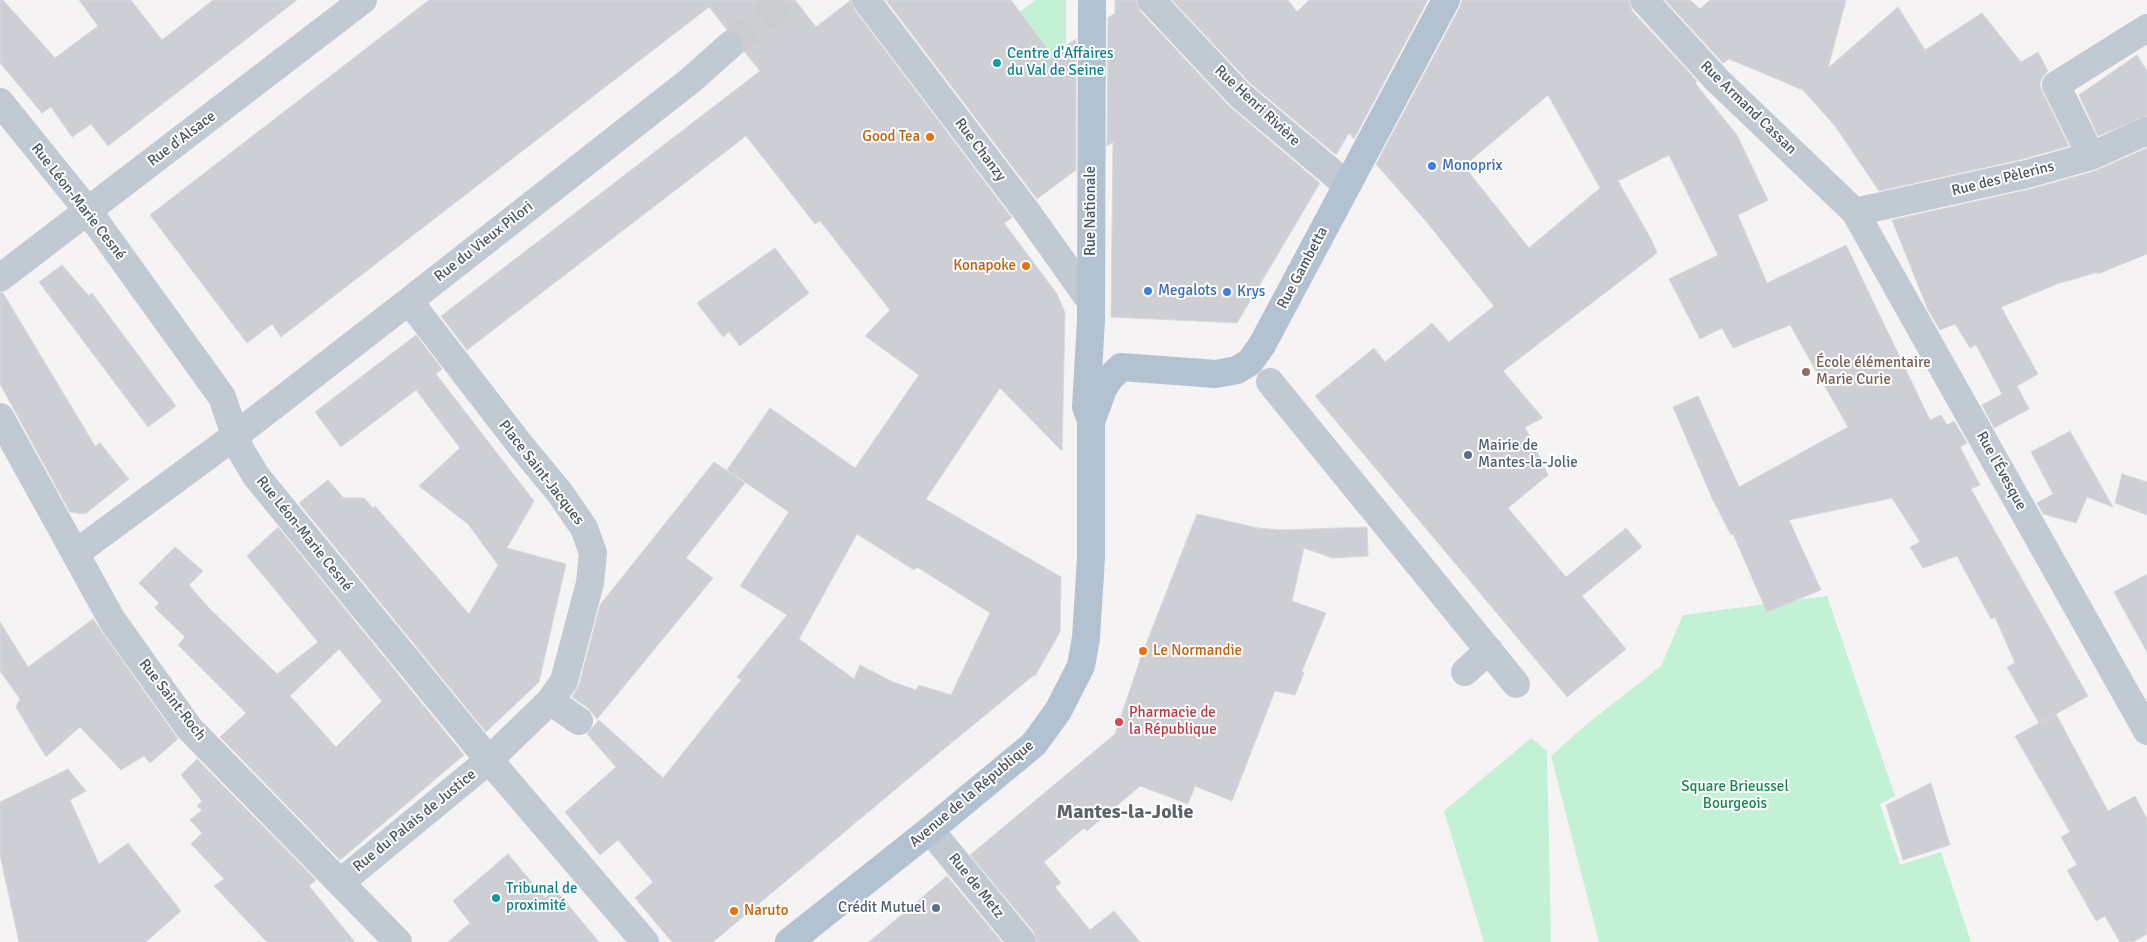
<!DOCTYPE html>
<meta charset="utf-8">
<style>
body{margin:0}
canvas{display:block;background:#f5f3f3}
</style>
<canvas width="2147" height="942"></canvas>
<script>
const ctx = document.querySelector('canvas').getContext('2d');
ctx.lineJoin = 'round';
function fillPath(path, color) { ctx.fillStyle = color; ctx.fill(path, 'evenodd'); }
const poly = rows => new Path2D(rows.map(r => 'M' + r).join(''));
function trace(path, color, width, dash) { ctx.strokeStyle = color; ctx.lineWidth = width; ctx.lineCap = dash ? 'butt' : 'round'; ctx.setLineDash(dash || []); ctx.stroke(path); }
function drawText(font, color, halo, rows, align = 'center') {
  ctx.font = font + ' Signika,sans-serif'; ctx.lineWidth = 4; ctx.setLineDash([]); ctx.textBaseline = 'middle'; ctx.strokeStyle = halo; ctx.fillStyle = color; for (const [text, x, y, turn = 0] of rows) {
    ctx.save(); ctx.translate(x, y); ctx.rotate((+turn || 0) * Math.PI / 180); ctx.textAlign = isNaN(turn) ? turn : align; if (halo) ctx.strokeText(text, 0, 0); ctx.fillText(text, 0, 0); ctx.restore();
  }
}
fillPath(poly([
 [1035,0,1066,0,1066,46,1052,55,1020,12],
 [1827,596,1895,796,1880,804,1900,865,1941,852,1971,942,1599,942,1551,756,1587,724,1661,666,1683,615],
 [1531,738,1547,751,1551,942,1484,942,1444,811]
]), '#c3f1d5');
const building = poly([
 [0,0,3,0,55,58,98,26,79,0,131,0,162,40,213,0,297,0,108,146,91,124,72,137,51,107,42,113,0,63,0,0],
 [429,0,795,0,816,27,851,0,854,9,1012,218,1004,223,1057,294,1065,313,1062,451,1000,388,926,499,1061,577,1060,632,1035,676,1034,675,927,763,713,942,672,942,635,898,653,882,618,840,600,855,565,812,616,767,587,734,599,720,663,778,741,680,737,677,787,615,740,586,789,512,727,470,770,408,855,468,919,375,865,336,890,310,820,221,815,224,746,136,467,350,441,316,760,71,744,51,744,43,741,36,734,31,728,31,709,7,281,337,272,324,247,343,150,215,429,0],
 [857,534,914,570,917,567,990,613,951,695,919,685,916,690,893,682,860,665,854,679,799,639,857,534],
 [886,0,1011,0,1052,55,1076,39,1076,170,1037,199,886,0],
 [1115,0,1136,0,1140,11,1229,106,1320,183,1237,323,1111,317,1113,142,1107,146,1108,18,1115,13,1115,0],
 [1172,0,1288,0,1297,12,1309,0,1428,0,1354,139,1349,133,1336,155,1251,84,1172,0],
 [1462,0,1629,0,1632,11,1697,81,1695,83,1737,135,1768,200,1738,215,1767,283,1846,245,1930,420,1941,415,1947,425,1954,421,1967,443,1960,447,1980,485,1971,489,2088,696,2056,714,2108,811,2135,796,2147,819,2147,934,2133,942,2120,942,2105,916,2096,921,2067,870,2077,865,2061,837,2070,832,2015,736,2052,716,2039,723,2007,667,2015,663,1995,617,1991,619,1957,556,1923,568,1910,547,1920,542,1892,498,1789,520,1821,590,1767,612,1733,534,1731,535,1712,498,1673,407,1698,396,1739,487,1848,427,1790,325,1733,348,1722,328,1700,339,1669,279,1718,255,1669,155,1618,181,1651,239,1657,253,1503,371,1543,418,1525,427,1548,475,1508,508,1566,577,1626,528,1642,547,1582,596,1626,649,1567,697,1315,396,1374,348,1385,362,1432,323,1449,342,1494,306,1425,220,1376,164,1460,7,1462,0],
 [1548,95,1600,188,1529,248,1464,166,1548,95],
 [1665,0,1690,0,1700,9,1710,0,1846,0,1828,68,1898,7,1925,50,1982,13,2021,62,2038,52,2048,71,2042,78,2040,84,2042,91,2069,146,2023,159,1879,191,1835,126,1803,90,1729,59,1723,63,1665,0],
 [2137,55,2147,71,2147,116,2098,136,2079,95,2137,55],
 [2147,148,2147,254,2098,274,2098,272,2057,284,2001,307,2038,374,2017,386,2029,409,1994,428,1982,405,2002,394,1976,345,1970,348,1955,324,1940,330,1928,310,1892,220,2031,189,2095,171,2147,148],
 [775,248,809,293,740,346,729,332,723,337,697,303,775,248],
 [62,265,89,296,92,293,176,406,148,427,39,282,62,265],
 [0,293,3,293,95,446,100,443,129,479,85,514,70,512,0,384,0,293],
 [416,335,442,369,436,374,534,501,507,548,566,564,539,682,486,732,299,503,328,480,344,498,364,498,373,508,375,506,469,614,498,565,468,524,419,486,460,448,416,390,341,447,315,412,416,335],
 [2070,431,2113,507,2087,497,2076,523,2043,514,2037,503,2053,494,2031,452,2070,431],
 [714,462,745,483,686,558,713,578,597,719,588,708,572,697,579,685,600,605,714,462],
 [2122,474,2147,482,2147,515,2115,503,2122,474],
 [1197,514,1258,528,1282,530,1367,527,1368,556,1332,558,1304,548,1292,601,1326,613,1302,671,1304,673,1295,695,1275,691,1232,801,1195,786,1188,804,1140,786,1087,831,1084,828,1044,862,1061,883,1055,887,1090,930,1114,911,1140,942,1037,942,1034,932,970,855,1115,734,1141,657,1197,514],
 [278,527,464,755,340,860,220,737,246,713,178,645,185,637,155,608,159,603,139,583,175,547,203,571,189,585,208,607,277,674,318,642,247,556,278,527],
 [339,649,382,701,336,747,290,696,339,649],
 [2147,574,2147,652,2114,592,2147,574],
 [93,619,178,739,150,763,144,756,121,770,80,727,46,757,16,707,20,699,0,671,0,622,28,667,93,619],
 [197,759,316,880,309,886,355,942,267,942,214,886,224,879,191,844,202,833,190,820,202,810,197,806,202,801,181,775,197,759],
 [68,769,86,791,70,800,99,864,128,843,181,911,146,942,19,942,0,855,0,802,68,769],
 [1931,783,1950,845,1903,860,1886,805,1931,783],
 [508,854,545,898,555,889,599,942,448,942,470,923,453,901,508,854],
 [947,876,1002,942,869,942,906,911,947,876]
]);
fillPath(building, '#cdcfd5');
trace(building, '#d7d9de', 1);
trace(poly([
 [729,46,785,0]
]), '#caccce', 28, [28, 14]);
trace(poly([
 [866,0,1027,212,1091,302],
 [1151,0,1240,95,1347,185],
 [1644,0,1718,81,1855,212,2147,731],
 [0,102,88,211,222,397,240,449,256,476,489,760,645,942],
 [2091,156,2056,85,2147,28],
 [1855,212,2027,174,2091,156,2147,131],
 [0,278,363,0],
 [1270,382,1516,684],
 [0,417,112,620,189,728,398,942],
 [76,553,236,435,409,301,691,80,729,46],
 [1465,672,1489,650],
 [550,701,579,721],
 [930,830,1022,942],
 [341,882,489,760,550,701,564,681,590,583,593,553,584,528,560,493,521,446,409,301]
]), '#c1cad2', 28);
trace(poly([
 [1089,415,1086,407,1091,320,1092,0],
 [789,942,930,830,1034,744,1058,711,1081,666,1086,638,1091,558,1091,422,1103,389,1110,378,1121,367,1216,374,1237,370,1250,362,1262,345,1446,0]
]), '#b3c2d1', 28);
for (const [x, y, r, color] of [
 [997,63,5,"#0f9aa8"],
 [930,137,5,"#e8710a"],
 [1432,166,5,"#3f7fe0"],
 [1026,266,5,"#e8710a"],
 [1148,291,5,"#3f7fe0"],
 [1227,292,5,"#3f7fe0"],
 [1806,372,5,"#8d6e63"],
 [1468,455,5,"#5c6f8a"],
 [1143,651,5,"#e8710a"],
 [1119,722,5,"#e0444e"],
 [496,898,5,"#0f9aa8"],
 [936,908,5,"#5c6f8a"],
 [734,911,5,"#e8710a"]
]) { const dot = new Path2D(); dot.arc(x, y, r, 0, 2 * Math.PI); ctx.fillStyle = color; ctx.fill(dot); trace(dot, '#fff', 2); }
drawText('15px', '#0d838f', '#fff', [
 ["Centre d'Affaires",1007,54],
 ["du Val de Seine",1007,71],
 ["Tribunal de",506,889],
 ["proximité",506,906]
], 'left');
drawText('15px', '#4a5661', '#fff', [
 ["Rue Henri Rivière",1257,106,43],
 ["Rue Armand Cassan",1748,108,44],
 ["Rue d'Alsace",182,139,-37],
 ["Rue Chanzy",980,150,53],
 ["Rue des Pèlerins",2003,179,-14],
 ["Rue Léon-Marie Cesné",78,202,52],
 ["Rue Nationale",1091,211,-90],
 ["Rue du Vieux Pilori",484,242,-38],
 ["Rue Gambetta",1303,268,-62],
 ["Rue l'Évesque",2001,471,61],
 ["Place Saint-Jacques",541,473,52],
 ["Rue Léon-Marie Cesné",304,534,51],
 ["Rue Saint-Roch",172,700,52],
 ["Avenue de la République",972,794,-40],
 ["Rue du Palais de Justice",415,821,-39],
 ["Rue de Metz",976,886,51]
]);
drawText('15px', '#c56008', '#fff', [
 ["Good Tea",920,137],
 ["Konapoke",1016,266],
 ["Le Normandie",1153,651,"left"],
 ["Naruto",744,911,"left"]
], 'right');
drawText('15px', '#366cbe', '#fff', [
 ["Monoprix",1442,166],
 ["Megalots",1158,291],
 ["Krys",1237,292]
], 'left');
drawText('15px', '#785e54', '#fff', [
 ["École élémentaire",1816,363],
 ["Marie Curie",1816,380]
], 'left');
drawText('15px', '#4e5e75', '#fff', [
 ["Mairie de",1478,446],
 ["Mantes-la-Jolie",1478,463],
 ["Crédit Mutuel",926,908,"right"]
], 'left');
drawText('15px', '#be3a42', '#fff', [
 ["Pharmacie de",1129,713],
 ["la République",1129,730]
], 'left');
drawText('15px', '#17864f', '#fff', [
 ["Square Brieussel",1735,787],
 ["Bourgeois",1735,804]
]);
drawText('bold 20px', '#5f6368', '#fff', [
 ["Mantes-la-Jolie",1125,813]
]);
</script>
